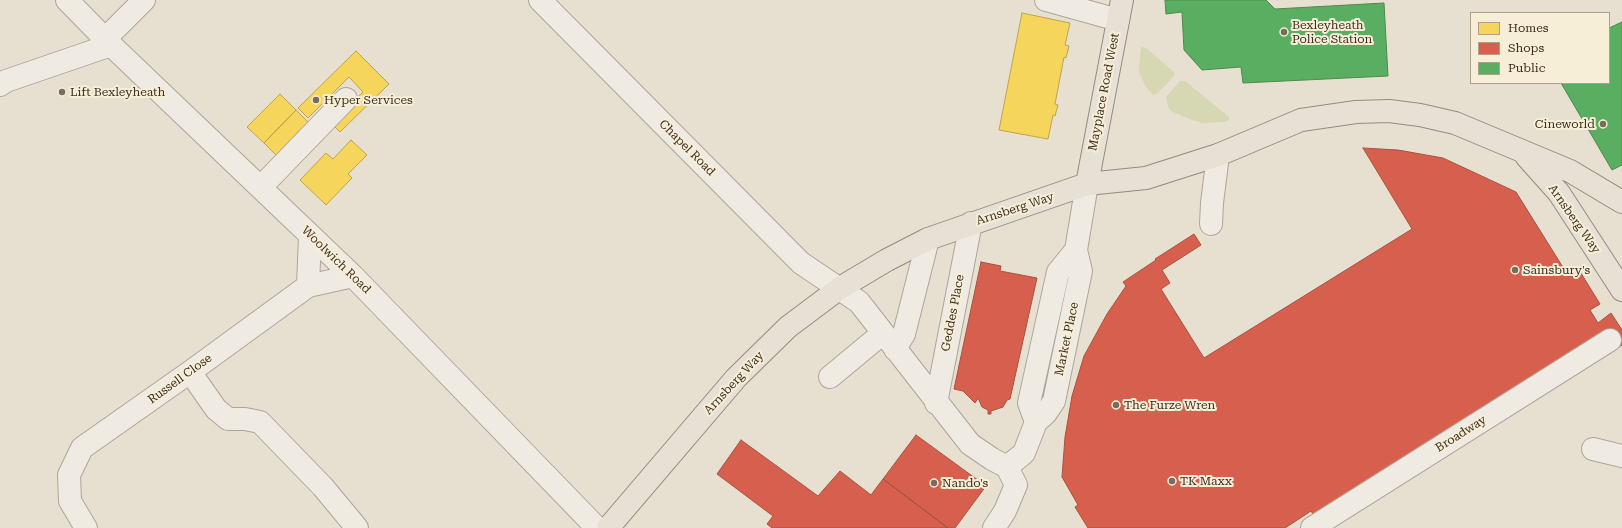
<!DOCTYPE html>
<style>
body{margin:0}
#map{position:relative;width:1622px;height:528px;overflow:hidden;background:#e7e0d1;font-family:"Roboto Serif",serif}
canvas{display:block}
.legend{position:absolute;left:1470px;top:12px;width:140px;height:72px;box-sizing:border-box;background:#f7eed8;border:1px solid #ada18e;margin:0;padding:5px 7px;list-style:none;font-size:12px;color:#3d2e20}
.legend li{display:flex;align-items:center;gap:8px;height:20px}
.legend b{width:20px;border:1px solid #ada18e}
</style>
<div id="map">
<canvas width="1622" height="528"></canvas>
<ul class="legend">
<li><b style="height:11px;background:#f6d55c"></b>Homes</li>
<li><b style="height:11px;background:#d6604d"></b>Shops</li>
<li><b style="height:11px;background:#5aae61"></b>Public</li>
</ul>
</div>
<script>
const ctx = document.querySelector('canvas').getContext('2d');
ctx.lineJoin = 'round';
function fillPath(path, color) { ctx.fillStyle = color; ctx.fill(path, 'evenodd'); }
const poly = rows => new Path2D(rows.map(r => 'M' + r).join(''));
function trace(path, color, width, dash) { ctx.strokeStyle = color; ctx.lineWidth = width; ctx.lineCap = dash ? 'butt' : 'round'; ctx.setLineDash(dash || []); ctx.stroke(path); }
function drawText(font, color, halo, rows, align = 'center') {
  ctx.font = font + ' "Roboto Serif",serif'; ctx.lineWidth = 4; ctx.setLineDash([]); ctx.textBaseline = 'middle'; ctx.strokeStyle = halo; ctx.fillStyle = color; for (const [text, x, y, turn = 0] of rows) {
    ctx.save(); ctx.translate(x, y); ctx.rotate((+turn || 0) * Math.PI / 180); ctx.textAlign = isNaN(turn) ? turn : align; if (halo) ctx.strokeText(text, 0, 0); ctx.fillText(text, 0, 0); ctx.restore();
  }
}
fillPath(poly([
 [1141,47,1146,48,1174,72,1175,75,1157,94,1153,95,1146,87,1140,74,1139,68],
 [1180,81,1185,81,1229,117,1229,120,1224,122,1203,123,1192,120,1171,111,1168,107,1166,97]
]), '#d6d7b3');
const homes = poly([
 [1022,13,1070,23,1065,45,1069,46,1066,58,1064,57,1055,104,1058,105,1055,116,1053,115,1048,139,999,130,1022,13],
 [356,51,389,84,340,132,331,123,363,92,349,77,308,118,298,108,356,51],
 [280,94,296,110,264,143,247,127,280,94],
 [296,110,311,125,279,158,264,143,296,110],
 [351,140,367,155,348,174,352,178,326,205,300,180,326,153,333,159,351,140]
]);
fillPath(homes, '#f6d55c');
trace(homes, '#bea34a', 1);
const shops = poly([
 [1363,148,1398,150,1443,158,1516,192,1569,277,1579,270,1600,304,1590,310,1598,323,1611,313,1622,330,1622,345,1330,528,1322,528,1311,511,1285,528,1088,528,1075,507,1078,505,1062,477,1065,437,1072,396,1084,356,1107,314,1126,286,1123,282,1156,260,1155,259,1194,234,1201,245,1162,270,1170,283,1161,289,1204,358,1412,229,1363,148],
 [981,262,1001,266,1000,271,1037,278,1010,399,1007,400,1003,407,991,411,991,414,988,414,988,410,982,407,978,398,975,403,963,391,954,389,981,262],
 [916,435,986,486,955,528,948,528,883,479,916,435],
 [741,440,818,496,840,471,871,495,883,479,948,528,772,528,767,524,773,516,717,474,741,440]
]);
fillPath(shops, '#d6604d');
trace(shops, '#a85140', 1);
const public = poly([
 [1165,0,1266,0,1275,9,1384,3,1388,76,1243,83,1241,67,1202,70,1184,50,1182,12,1166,14,1165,0],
 [1622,22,1622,165,1612,170,1561,83,1609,83,1609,28,1622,22]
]);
fillPath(public, '#5aae61');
trace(public, '#51884e', 1);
const minor = poly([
 [67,0,111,45,353,276,597,528],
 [540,0,801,263,859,302,970,444,992,459,1007,467],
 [1046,0,1118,20],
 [105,39,144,0],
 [0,85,6,81,111,45],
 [261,187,346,99],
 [1211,224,1212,203,1218,155],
 [308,286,353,276],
 [895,349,904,334,928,239],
 [190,372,216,409,228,419,245,419,260,422,323,487,357,528],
 [830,377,883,333],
 [936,403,971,223],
 [1036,422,1029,403,1058,272,1076,250],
 [1593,449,1622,456],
 [1007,467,1024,453,1036,422,1046,413,1054,401,1081,271,1076,250,1087,184],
 [86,528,70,501,69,475,82,448,190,372,308,286,310,236],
 [994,528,1005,511,1016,485,1007,467],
 [1312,528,1610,340]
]);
const major = poly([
 [1526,156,1559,193,1622,290],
 [1087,184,1122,0],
 [608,528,736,378,788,327,840,288,887,260,928,239,1087,184,1146,178,1218,155,1301,120,1356,112,1389,111,1420,115,1455,123,1570,171,1622,202]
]);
trace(minor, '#ada599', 24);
trace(major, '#928b80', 24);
trace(minor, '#efebe3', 22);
trace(major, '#e6e1d4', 22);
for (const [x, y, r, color] of [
 [1284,32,4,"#786c5e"],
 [62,92,4,"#786c5e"],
 [316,100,4,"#786c5e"],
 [1603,124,4,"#786c5e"],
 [1515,270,4,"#786c5e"],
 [1116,405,4,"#786c5e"],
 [1172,481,4,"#786c5e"],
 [934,483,4,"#786c5e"]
]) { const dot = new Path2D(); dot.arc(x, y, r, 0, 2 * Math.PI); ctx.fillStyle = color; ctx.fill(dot); trace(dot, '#f7eed8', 1.5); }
drawText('12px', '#3d2e20', '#f7eed8', [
 ["Bexleyheath",1292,25],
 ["Police Station",1292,39],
 ["Lift Bexleyheath",70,92],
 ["Hyper Services",324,100],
 ["Cineworld",1595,124,"right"],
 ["Sainsbury's",1523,270],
 ["The Furze Wren",1124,405],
 ["TK Maxx",1180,481],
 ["Nando's",942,483]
], 'left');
drawText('12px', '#3d2e20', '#f7eed8', [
 ["Mayplace Road West",1104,92,-79],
 ["Chapel Road",687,148,45],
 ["Arnsberg Way",1015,209,-18],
 ["Arnsberg Way",1574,219,55],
 ["Woolwich Road",336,260,44],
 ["Geddes Place",953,313,-79],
 ["Market Place",1067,339,-78],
 ["Russell Close",180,379,-36],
 ["Arnsberg Way",734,383,-47],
 ["Broadway",1461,434,-32]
]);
</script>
